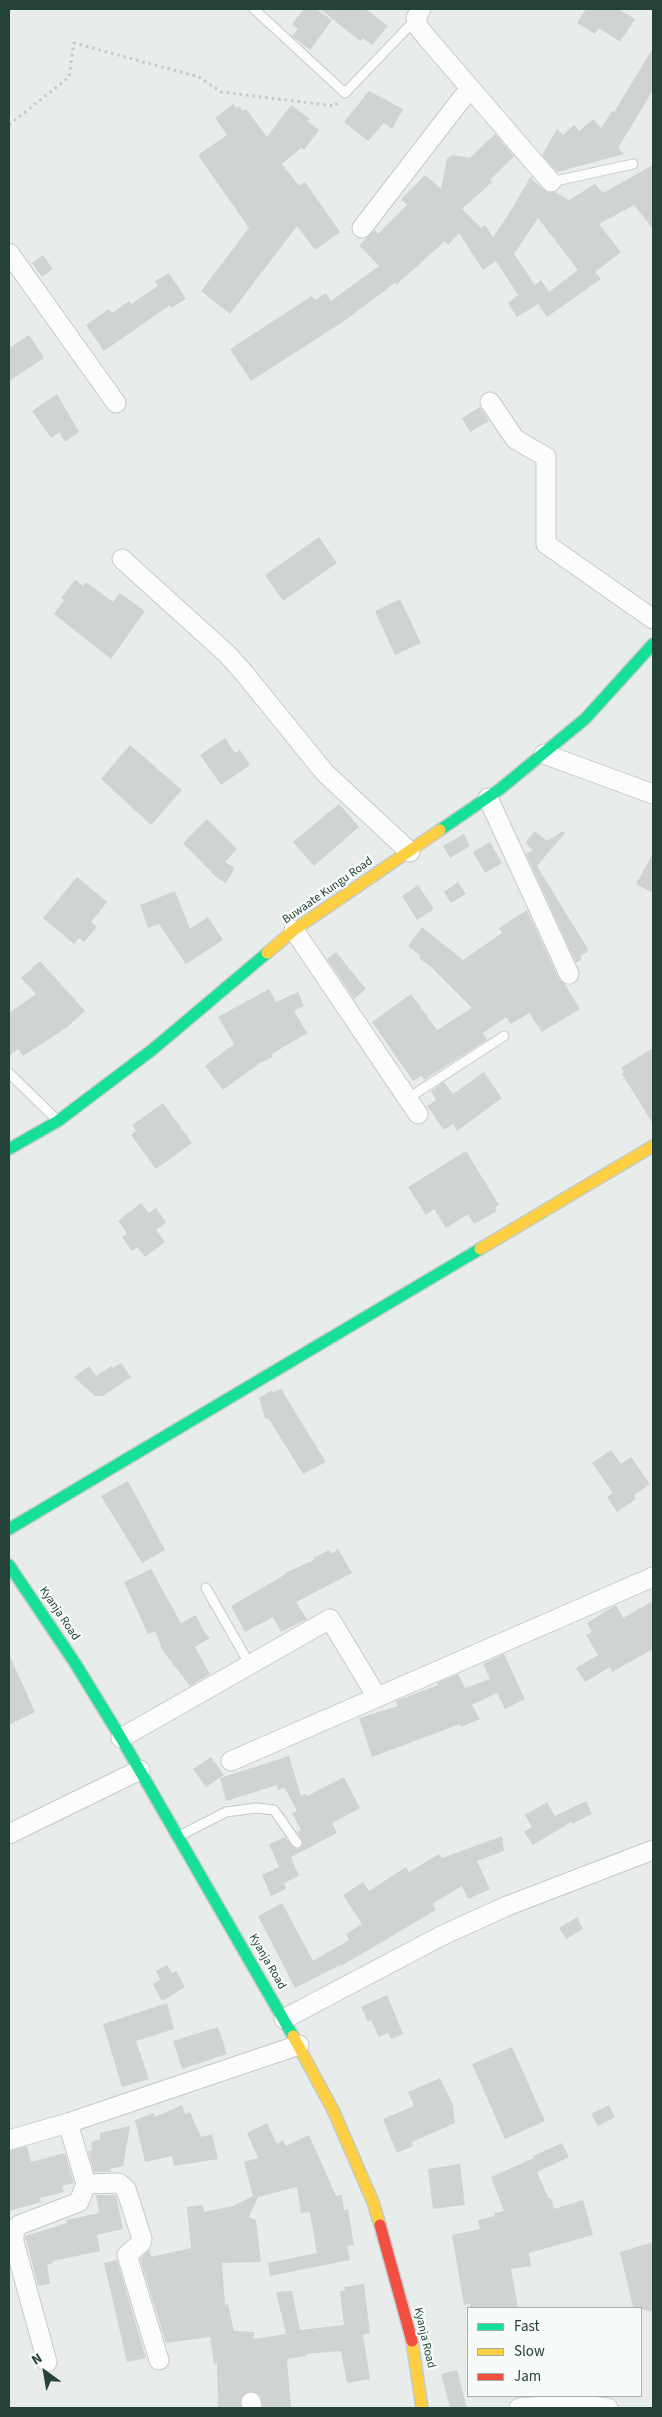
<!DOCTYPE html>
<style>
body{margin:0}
#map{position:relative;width:662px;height:2417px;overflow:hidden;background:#e8edeb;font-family:"Source Sans 3",sans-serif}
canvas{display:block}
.frame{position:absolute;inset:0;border:10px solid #24423a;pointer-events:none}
.legend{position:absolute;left:467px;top:2307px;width:175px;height:90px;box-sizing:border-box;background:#f7fbf9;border:1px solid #a3b1ad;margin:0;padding:6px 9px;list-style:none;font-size:15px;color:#24423a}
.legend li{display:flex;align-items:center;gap:10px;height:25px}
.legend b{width:25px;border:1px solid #a3b1ad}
.north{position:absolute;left:20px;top:2347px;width:50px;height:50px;-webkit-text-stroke:4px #f7fbf9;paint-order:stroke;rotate:328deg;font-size:14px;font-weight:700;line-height:20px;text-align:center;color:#24423a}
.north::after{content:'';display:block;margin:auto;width:18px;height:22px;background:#24423a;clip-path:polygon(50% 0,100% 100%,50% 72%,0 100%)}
</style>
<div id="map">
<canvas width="662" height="2417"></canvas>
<div class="frame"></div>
<ul class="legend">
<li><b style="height:6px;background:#16e098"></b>Fast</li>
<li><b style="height:6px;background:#ffcf43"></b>Slow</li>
<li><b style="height:6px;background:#f24e42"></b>Jam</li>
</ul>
<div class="north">N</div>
</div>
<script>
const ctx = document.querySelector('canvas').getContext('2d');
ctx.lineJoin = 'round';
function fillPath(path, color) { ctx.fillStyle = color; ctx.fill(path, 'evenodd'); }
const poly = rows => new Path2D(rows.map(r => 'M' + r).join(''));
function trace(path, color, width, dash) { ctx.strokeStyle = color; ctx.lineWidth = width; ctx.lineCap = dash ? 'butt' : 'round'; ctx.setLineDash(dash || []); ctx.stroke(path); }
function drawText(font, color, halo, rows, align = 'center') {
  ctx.font = font + ' "Source Sans 3",sans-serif'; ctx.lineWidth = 4.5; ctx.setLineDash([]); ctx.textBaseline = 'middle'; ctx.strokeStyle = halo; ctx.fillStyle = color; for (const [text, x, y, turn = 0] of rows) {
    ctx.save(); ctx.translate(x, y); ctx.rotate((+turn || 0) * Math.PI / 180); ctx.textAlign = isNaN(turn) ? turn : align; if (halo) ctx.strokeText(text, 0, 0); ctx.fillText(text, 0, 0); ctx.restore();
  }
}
fillPath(poly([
 [304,9,316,9,332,20,310,50,292,36,298,29,292,24],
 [320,9,366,9,388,26,372,45,363,38,360,41],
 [586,9,618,9,635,19,620,42,599,28,595,34,577,23],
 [653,48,653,90,618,148,624,154,557,172,542,155,557,129,563,135,574,125,579,131,593,119,601,128,612,111,614,112],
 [369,91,403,109,392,129,384,123,368,141,344,122],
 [233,104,236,108,239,106,243,111,246,109,267,137,291,105,310,119,307,121,319,130,304,150,301,148,282,164,299,186,305,182,340,232,315,250,297,226,230,314,201,291,249,228,198,155,227,135,215,118],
 [495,134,514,156,490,180,492,182,462,209,481,228,485,225,493,237,512,209,531,176,533,178,531,179,547,192,555,192,569,200,595,184,603,193,653,165,653,229,634,205,599,224,621,252,595,272,601,279,547,317,538,304,517,317,508,303,518,295,496,261,483,270,459,233,448,245,445,241,396,285,395,283,344,321,251,381,230,349,312,296,315,300,326,293,331,301,379,266,359,245,375,230,378,234,407,205,401,199,425,175,441,189,447,159,452,155,470,158],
 [538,218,578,270,549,292,541,280,535,285,514,254],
 [43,255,53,269,42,277,32,263],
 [169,273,186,299,171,308,170,305,104,351,86,325,109,309,112,313,129,301,131,304,158,286,155,281],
 [29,335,44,358,9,381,9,348],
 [57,394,79,432,65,442,59,432,51,438,32,411],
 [480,407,489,421,470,432,462,418],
 [319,537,337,563,283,601,265,575],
 [75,580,83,586,86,582,113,602,120,593,145,611,111,659,54,614,64,600,61,598],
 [400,599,421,643,395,655,375,611],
 [225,738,235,753,240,750,250,765,221,785,200,755],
 [130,745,182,790,151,825,101,779],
 [339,804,359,827,314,866,293,842],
 [207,819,237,849,225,862,235,868,226,883,217,878,183,843],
 [535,831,547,841,563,831,565,833,537,866,588,949,587,952,580,956,582,959,576,963,526,854,533,850,525,843],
 [464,834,470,846,450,858,443,846],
 [490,842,502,863,485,873,473,852],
 [653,853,653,893,636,884],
 [77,877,107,902,91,922,97,927,84,942,79,938,74,944,43,918],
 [458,882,466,894,451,903,444,892],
 [418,885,434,909,417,920,402,896],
 [175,891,190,929,208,917,223,940,186,964,159,924,148,928,140,905],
 [527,910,559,979,565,984,580,1009,542,1032,529,1013,511,1024,506,1017,483,1033,487,1040,424,1080,422,1076,413,1081,372,1022,411,994,437,1030,472,1008,431,967,419,958,421,956,408,946,422,927,463,960,502,933,499,928],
 [336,952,366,989,354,999,327,959],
 [40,961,85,1011,66,1028,23,1056,18,1049,9,1056,9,1013,36,994,21,978],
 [269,989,276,1002,298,992,304,1006,294,1011,307,1033,272,1054,273,1057,260,1063,223,1090,205,1066,234,1044,218,1017],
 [653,1048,653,1124,622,1074,624,1072,621,1068],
 [484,1072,502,1098,457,1131,453,1124,444,1130,427,1106,436,1100,431,1091,444,1082,453,1094],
 [163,1103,192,1143,156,1169,131,1135,136,1131,132,1125],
 [466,1151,499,1205,495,1207,497,1211,474,1224,468,1214,446,1228,434,1209,426,1215,408,1187],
 [141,1203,149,1213,156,1208,166,1222,156,1230,165,1242,145,1257,137,1247,132,1251,122,1237,127,1233,118,1221],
 [121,1363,131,1377,103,1396,95,1396,74,1377,89,1366,96,1376,111,1366,113,1368],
 [281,1389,326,1462,303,1474,269,1419,265,1418,259,1398,272,1390,273,1392],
 [611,1450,621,1464,631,1457,650,1484,634,1495,636,1499,617,1512,607,1497,613,1493,592,1463],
 [128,1481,165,1550,142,1563,101,1496],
 [338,1549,352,1573,296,1602,307,1619,281,1632,273,1617,245,1632,231,1606,286,1574,285,1573,314,1560,313,1558,329,1550,332,1554],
 [151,1569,181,1623,196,1615,203,1630,210,1638,195,1647,210,1674,190,1686,163,1651,155,1631,148,1634,124,1582],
 [653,1601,653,1649,612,1672,610,1667,585,1682,576,1668,598,1655,586,1635,592,1632,587,1623,616,1605,623,1618],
 [9,1654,35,1712,9,1725],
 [504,1654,525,1699,505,1709,497,1693,472,1705,480,1719,461,1727,460,1724,372,1757,359,1718,398,1706,396,1701,438,1685,437,1683,458,1674,465,1688,490,1679,483,1664],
 [289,1756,301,1796,306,1794,307,1796,344,1777,360,1808,332,1823,337,1833,291,1857,299,1876,284,1883,286,1889,271,1896,262,1875,279,1867,269,1844,285,1837,294,1848,298,1849,302,1846,302,1840,297,1832,301,1830,292,1813,297,1811,285,1788,278,1790,277,1785,226,1801,220,1778],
 [211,1757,224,1775,206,1787,193,1769],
 [586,1801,592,1814,572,1824,571,1822,533,1845,524,1832,532,1827,525,1815,547,1802,555,1816],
 [502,1836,504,1851,477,1861,490,1889,468,1899,462,1886,432,1904,436,1910,341,1966,340,1965,295,1988,258,1916,282,1903,313,1961,349,1940,346,1934,362,1924,343,1895,363,1882,369,1891,406,1867,409,1872,439,1854,442,1858],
 [577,1917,583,1929,566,1939,559,1928],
 [167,1965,172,1973,176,1971,185,1987,162,2001,153,1984,160,1980,156,1971],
 [387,1995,403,2034,391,2039,388,2033,379,2037,371,2020,368,2022,361,2007],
 [167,2003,174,2029,136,2041,149,2079,122,2087,103,2024],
 [218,2027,227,2054,182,2069,173,2041],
 [512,2047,545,2121,505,2139,472,2064],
 [440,2078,453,2105,455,2123,412,2142,413,2146,397,2153,383,2119,414,2106,408,2092],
 [182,2105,185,2114,190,2112,201,2137,212,2134,218,2159,174,2166,172,2156,145,2162,135,2120,154,2113,155,2117],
 [609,2105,615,2117,598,2126,591,2114],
 [267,2123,277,2144,283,2140,286,2146,309,2135,336,2196,342,2195,344,2210,348,2209,354,2245,347,2246,350,2260,270,2276,268,2263,317,2253,310,2212,301,2213,297,2187,258,2197,249,2217,256,2220,261,2262,222,2263,225,2305,228,2304,234,2331,254,2332,254,2339,286,2334,276,2292,292,2291,300,2330,344,2325,340,2291,345,2291,344,2287,364,2284,370,2333,363,2335,370,2379,347,2383,341,2351,305,2354,306,2356,287,2359,291,2408,263,2408,260,2395,250,2391,241,2398,241,2408,218,2408,217,2363,214,2364,210,2337,166,2343,140,2259,150,2249,151,2257,191,2248,187,2207,203,2205,204,2212,233,2206,253,2196,244,2162,258,2158,247,2133],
 [130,2126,123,2166,110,2169,111,2172,94,2172,88,2151,92,2150,91,2142,100,2139,100,2133],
 [562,2143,569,2157,537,2172,549,2199,551,2198,554,2209,583,2200,593,2235,529,2253,531,2266,511,2269,518,2308,470,2308,470,2304,464,2305,452,2235,480,2229,478,2220,495,2216,494,2213,504,2211,491,2177,534,2158,533,2156],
 [27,2146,31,2162,65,2153,74,2183,62,2186,64,2192,40,2198,41,2202,9,2211,9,2151],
 [460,2164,465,2205,433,2209,428,2169],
 [96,2195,116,2195,123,2229,97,2235,100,2251,53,2261,53,2263,47,2265,50,2284,38,2286,25,2236,67,2223,66,2220,99,2213],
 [653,2242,653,2312,633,2307,620,2252],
 [117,2260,146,2358,127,2362,104,2263],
 [457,2370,467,2408,450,2408,441,2374]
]), '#cfd4d2');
const lane = poly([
 [254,9,345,93,416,19],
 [551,182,633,164],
 [9,1073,56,1119],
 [407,1099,504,1036],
 [206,1588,250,1665],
 [181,1835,226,1812,256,1808,274,1810,297,1843]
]);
const street = poly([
 [421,9,416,18,419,28,428,39,551,182],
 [362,228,470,88],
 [9,253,116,403],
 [490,402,515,439,546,457,546,544,653,619],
 [122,559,227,654,244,673,325,773,410,852],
 [544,754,653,794],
 [488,798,569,974],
 [294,930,418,1114],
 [121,1738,330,1619,377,1697],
 [231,1761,653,1577],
 [9,1834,140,1770],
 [284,2019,441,1936,507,1906,653,1850],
 [68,2123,86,2184,119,2183,126,2189,142,2239,141,2243,127,2255,159,2360],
 [9,2140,68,2123,299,2045],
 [47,2362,14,2242,14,2232,19,2225,79,2202,86,2184],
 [251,2402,252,2408],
 [519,2408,572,2404,608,2408]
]);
const fast = poly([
 [440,830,500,789,585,719,653,644],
 [9,1149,58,1121,152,1050,267,953],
 [9,1529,480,1249],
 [9,1565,75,1663,121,1738,293,2036]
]);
const slow = poly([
 [267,953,294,930,440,830],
 [480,1249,653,1146],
 [293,2036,333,2110,373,2202,380,2225],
 [412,2341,422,2408]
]);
const jam = poly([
 [380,2225,412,2341]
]);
trace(lane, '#c5cac8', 11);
trace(street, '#c5cac8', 21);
trace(fast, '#c3cbc8', 14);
trace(slow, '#c3cbc8', 14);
trace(jam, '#c3cbc8', 14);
trace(poly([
 [9,125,69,77,74,43,199,77,221,92,335,106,338,102]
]), '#c3ccca', 3, [2.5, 4]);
trace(lane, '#fcfcfc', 9);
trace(street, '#fcfcfc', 19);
trace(fast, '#16e098', 11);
trace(slow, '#ffcf43', 11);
trace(jam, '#f24e42', 11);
drawText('12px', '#24423a', '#f7fbf9', [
 ["Buwaate Kungu Road",328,891,-35],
 ["Kyanja Road",59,1614,56],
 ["Kyanja Road",267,1962,60],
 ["Kyanja Road",424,2338,77]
]);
</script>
